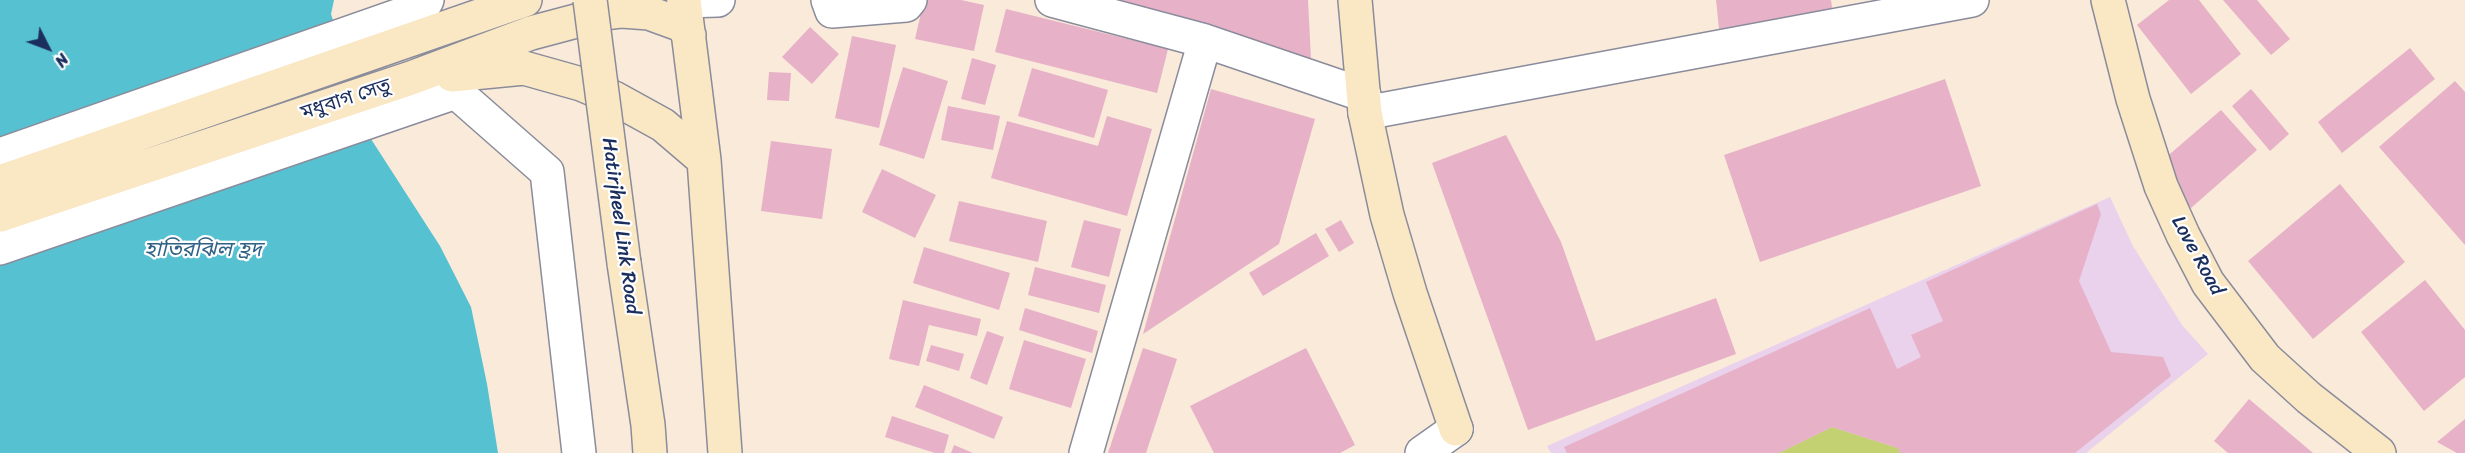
<!DOCTYPE html>
<meta charset="utf-8">
<style>
body{margin:0}
#map{position:relative;width:2465px;height:453px;overflow:hidden;background:#f9eada;font-family:Sriracha,sans-serif}
canvas{display:block}
.north{position:absolute;left:18px;top:18px;width:60px;height:60px;-webkit-text-stroke:4px #fff;paint-order:stroke;rotate:132deg;font-size:16px;font-weight:700;line-height:24px;text-align:center;color:#1b2f5e}
.north::after{content:'';display:block;margin:auto;width:21px;height:27px;background:#1b2f5e;clip-path:polygon(50% 0,100% 100%,50% 72%,0 100%)}
</style>
<div id="map">
<canvas width="2465" height="453"></canvas>
<div class="north">N</div>
</div>
<script>
const ctx = document.querySelector('canvas').getContext('2d');
ctx.lineJoin = 'round';
function fillPath(path, color) { ctx.fillStyle = color; ctx.fill(path, 'evenodd'); }
const poly = rows => new Path2D(rows.map(r => 'M' + r).join(''));
function trace(path, color, width, dash) { ctx.strokeStyle = color; ctx.lineWidth = width; ctx.lineCap = dash ? 'butt' : 'round'; ctx.setLineDash(dash || []); ctx.stroke(path); }
function drawText(font, color, halo, rows, align = 'center') {
  ctx.font = font + ' Sriracha,"Noto Sans Bengali",sans-serif'; ctx.lineWidth = 4.5; ctx.setLineDash([]); ctx.textBaseline = 'middle'; ctx.strokeStyle = halo; ctx.fillStyle = color; for (const [text, x, y, turn = 0] of rows) {
    ctx.save(); ctx.translate(x, y); ctx.rotate((+turn || 0) * Math.PI / 180); ctx.textAlign = isNaN(turn) ? turn : align; if (halo) ctx.strokeText(text, 0, 0); ctx.fillText(text, 0, 0); ctx.restore();
  }
}
fillPath(poly([
 [2110,197,2133,246,2182,325,2208,354,2086,453,1551,453,1547,446]
]), '#ead1ec');
fillPath(poly([
 [1832,427,1898,448,1900,453,1779,453]
]), '#c4d172');
fillPath(poly([
 [0,0,334,0,331,14,371,139,440,246,471,307,487,384,498,453,0,453]
]), '#56c1d1');
fillPath(poly([
 [924,0,961,0,984,5,974,51,915,39],
 [1103,0,1308,0,1311,59,1103,1],
 [1716,0,1831,0,1834,22,1720,38],
 [2169,0,2199,0,2241,54,2191,94,2137,25],
 [2223,0,2257,0,2290,39,2271,55],
 [1006,9,1168,49,1157,93,995,52],
 [810,27,839,54,812,84,782,57],
 [852,36,896,45,879,128,835,118],
 [2410,48,2435,79,2342,153,2318,122],
 [972,58,996,65,985,105,961,99],
 [903,67,948,81,924,159,879,145],
 [1032,68,1108,90,1094,138,1018,116],
 [769,72,791,73,789,101,767,100],
 [1945,79,1981,186,1760,262,1724,155],
 [2455,81,2465,92,2465,245,2379,147],
 [1211,89,1315,119,1279,244,1143,334],
 [2251,89,2289,134,2270,151,2232,106],
 [948,106,1000,116,993,150,941,140],
 [2221,110,2257,150,2191,208,2156,166],
 [1107,116,1152,129,1127,216,991,178,1007,121,1098,146],
 [1506,135,1561,242,1596,341,1716,298,1736,354,1528,430,1432,163],
 [771,141,832,149,822,219,761,211],
 [882,169,936,195,915,238,862,212],
 [2340,184,2405,262,2313,339,2248,261],
 [959,201,1047,221,1038,262,949,241],
 [2097,204,2101,214,2079,281,2111,352,2163,357,2171,376,2075,453,1900,453,1898,448,1832,427,1779,453,1567,453,1564,447,1870,308,1897,369,1921,357,1911,335,1943,321,1926,282],
 [1084,220,1121,229,1109,277,1071,267],
 [1341,220,1354,243,1339,252,1325,229],
 [1316,233,1329,256,1263,296,1249,273],
 [924,247,1010,273,999,310,913,283],
 [1035,267,1106,285,1099,313,1028,295],
 [2425,280,2465,330,2465,377,2424,411,2361,332],
 [903,300,981,319,977,336,929,325,919,366,889,359],
 [1025,308,1098,331,1092,353,1019,330],
 [987,331,1004,337,987,385,970,378],
 [1024,340,1086,359,1071,408,1009,389],
 [931,345,964,354,959,371,926,361],
 [1143,348,1177,359,1146,453,1108,453],
 [1306,348,1355,445,1340,453,1214,453,1190,406],
 [924,385,1003,417,994,439,915,407],
 [2249,399,2313,453,2228,453,2214,441],
 [892,416,949,435,944,453,935,453,885,437],
 [2465,419,2465,453,2457,453,2437,442],
 [954,445,973,453,951,453]
]), '#e7b1c8');
const street = poly([
 [828,0,832,11,906,5,910,0],
 [1052,0,1205,41,1364,95],
 [684,1,718,0],
 [1365,113,1972,0],
 [0,155,423,7,427,0],
 [0,248,456,92,547,172,579,453],
 [1086,453,1205,41],
 [1422,453,1456,429]
]);
const secondary = poly([
 [684,0,704,160,725,453],
 [1355,0,1365,113,1387,215,1410,293,1456,429],
 [2108,0,2133,99,2161,186,2183,235,2208,283,2265,358,2309,398,2379,453],
 [452,75,524,68,581,84,614,98,663,125,704,160],
 [0,182,525,0],
 [0,215,411,78,531,33,606,13,622,11,649,13,682,25,689,35],
 [624,263,648,425,650,453]
]);
trace(street, '#8a8c9c', 36);
trace(secondary, '#8a8c9c', 36);
trace(street, '#fff', 33);
trace(secondary, '#fae7c3', 33);
const secondaryBridge = poly([
 [590,0,624,263]
]);
trace(secondaryBridge, '#8a8c9c', 36, []);
trace(secondaryBridge, '#fae7c3', 33);
drawText('20px', '#1b2f5e', '#fff', [
 ["মধুবাগ সেতু",346,100,-18],
 ["Hatirjheel Link Road",620,226,82],
 ["Love Road",2197,256,61]
]);
drawText('italic 21px', '#306286', '#fff', [
 ["হাতিরঝিল হ্রদ",203,251]
]);
</script>
